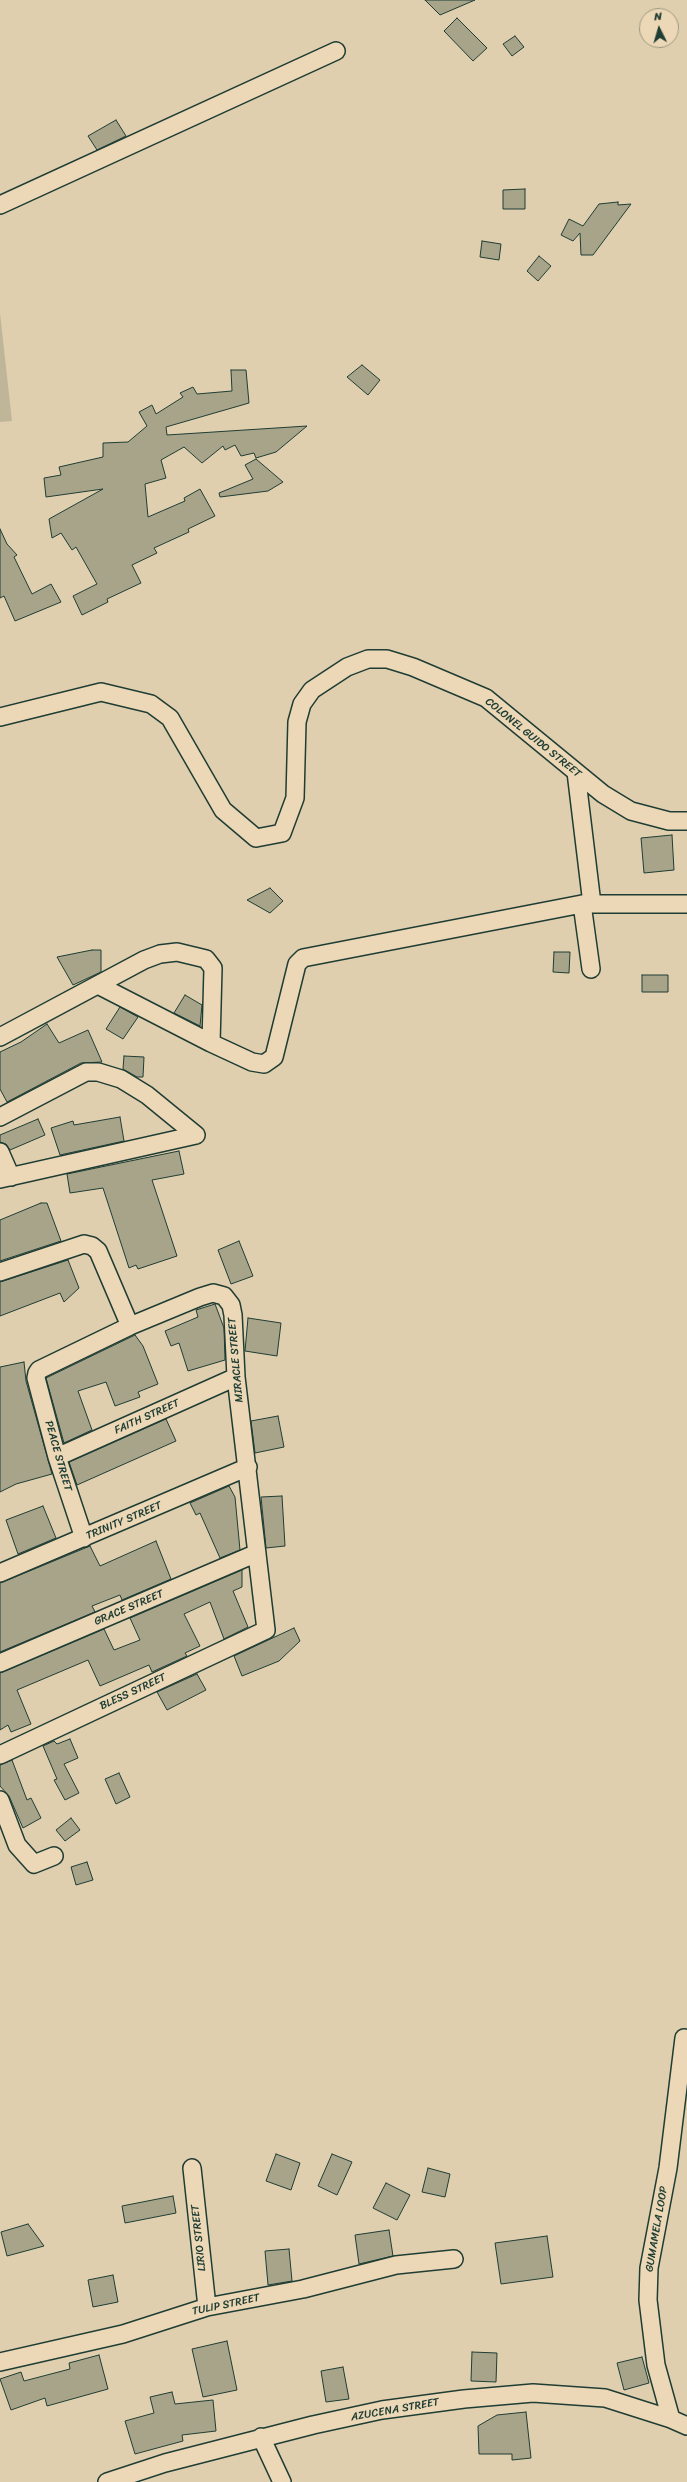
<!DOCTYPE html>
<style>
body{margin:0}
#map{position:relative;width:687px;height:2482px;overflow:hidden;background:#e0cfae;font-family:Sriracha,sans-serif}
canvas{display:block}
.north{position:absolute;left:639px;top:8px;width:40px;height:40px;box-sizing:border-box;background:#ecd8b6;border:1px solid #9a9a82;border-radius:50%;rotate:355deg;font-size:11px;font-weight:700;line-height:16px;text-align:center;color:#1f3d34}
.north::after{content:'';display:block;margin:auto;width:14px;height:18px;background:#1f3d34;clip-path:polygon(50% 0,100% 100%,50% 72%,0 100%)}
</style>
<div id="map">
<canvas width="687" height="2482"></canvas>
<div class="north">N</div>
</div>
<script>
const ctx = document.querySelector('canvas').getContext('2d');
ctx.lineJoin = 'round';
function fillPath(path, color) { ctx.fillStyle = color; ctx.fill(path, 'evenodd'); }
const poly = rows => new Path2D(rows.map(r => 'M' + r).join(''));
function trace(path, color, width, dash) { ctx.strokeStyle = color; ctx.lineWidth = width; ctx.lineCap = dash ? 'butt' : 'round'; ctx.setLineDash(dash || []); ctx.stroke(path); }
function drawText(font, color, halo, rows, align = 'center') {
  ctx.font = font + ' Sriracha,sans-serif'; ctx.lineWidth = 3; ctx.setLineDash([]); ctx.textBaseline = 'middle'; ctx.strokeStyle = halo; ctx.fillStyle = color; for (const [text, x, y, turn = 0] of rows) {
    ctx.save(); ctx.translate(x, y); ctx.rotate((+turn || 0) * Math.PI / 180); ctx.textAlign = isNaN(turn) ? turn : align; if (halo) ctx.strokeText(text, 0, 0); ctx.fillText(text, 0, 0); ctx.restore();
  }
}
fillPath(poly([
 [0,313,12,421,0,422]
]), '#bfb69a');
const building = poly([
 [425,0,475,0,440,15,425,0],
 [457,18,487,48,473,61,444,31,457,18],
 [515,36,524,47,512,56,503,44,515,36],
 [116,120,126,136,97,150,88,136,116,120],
 [525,189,525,209,503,209,503,190,525,189],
 [618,202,618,205,631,204,593,255,581,255,580,233,573,241,561,235,569,219,583,226,599,204,618,202],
 [482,241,501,244,499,260,480,257,482,241],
 [539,256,551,266,538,281,527,271,539,256],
 [362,365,380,380,368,395,347,377,362,365],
 [231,370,246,370,249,403,166,427,167,435,307,426,276,452,256,458,254,453,241,456,235,445,225,450,223,446,202,463,184,447,161,460,166,478,145,484,148,517,185,501,184,498,200,489,215,516,188,529,189,532,154,548,157,553,132,565,141,583,107,599,108,602,82,615,73,596,97,584,76,547,72,550,61,533,52,538,49,519,103,489,46,497,44,478,61,475,59,467,103,457,103,443,128,442,147,426,139,412,152,405,156,414,183,397,180,393,193,387,197,394,232,391,231,370],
 [256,459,283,482,268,491,220,497,219,493,253,479,245,465,256,459],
 [0,529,7,544,17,555,14,557,32,594,51,584,61,602,15,621,4,596,0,598,0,529],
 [672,835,674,870,644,873,641,838,672,835],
 [270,888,283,901,270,913,247,900,270,888],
 [92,950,101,950,101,972,73,985,57,957,92,950],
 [554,952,570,952,569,973,553,972,554,952],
 [642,975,668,975,668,992,642,992,642,975],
 [185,995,202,1005,200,1026,174,1013,185,995],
 [120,1007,138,1017,123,1039,106,1029,120,1007],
 [47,1024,59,1043,88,1030,102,1062,81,1063,7,1102,0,1089,0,1052,21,1042,47,1024],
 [124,1056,144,1057,143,1077,137,1077,123,1069,124,1056],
 [120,1117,124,1141,60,1155,51,1128,73,1121,74,1125,120,1117],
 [38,1119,45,1135,10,1150,6,1144,0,1142,0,1135,38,1119],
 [179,1151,184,1174,152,1180,177,1256,138,1269,136,1265,129,1268,103,1188,70,1193,67,1174,179,1151],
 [41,1203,47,1203,61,1241,0,1261,0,1220,41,1203],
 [239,1241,253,1276,231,1284,218,1250,239,1241],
 [68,1260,79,1288,64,1302,60,1293,0,1316,0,1282,68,1260],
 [215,1304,224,1328,225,1360,188,1371,179,1343,171,1346,165,1331,198,1317,196,1310,215,1304],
 [248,1318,281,1323,277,1356,245,1351,248,1318],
 [135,1335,143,1346,158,1384,138,1392,140,1397,115,1406,106,1382,78,1391,92,1430,64,1443,46,1378,135,1335],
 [24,1362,26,1381,52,1474,16,1484,0,1492,0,1367,24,1362],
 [278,1416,284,1447,255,1453,251,1421,278,1416],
 [166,1419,176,1441,77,1485,69,1462,166,1419],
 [229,1486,235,1497,240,1550,220,1558,200,1513,196,1515,190,1503,229,1486],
 [282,1496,285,1546,266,1548,261,1497,282,1496],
 [43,1506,56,1538,18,1554,6,1520,43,1506],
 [156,1541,171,1579,122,1600,120,1595,92,1606,95,1612,0,1652,0,1583,90,1546,100,1566,156,1541],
 [242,1570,242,1587,233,1591,248,1627,224,1639,210,1602,184,1614,200,1646,185,1653,187,1656,152,1672,149,1665,100,1686,88,1660,17,1690,31,1724,11,1732,8,1725,0,1730,0,1673,104,1629,114,1650,140,1640,130,1618,242,1570],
 [294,1628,300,1641,279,1661,242,1676,234,1656,294,1628],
 [197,1674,206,1690,167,1710,157,1692,197,1674],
 [70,1739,78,1758,64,1764,79,1793,65,1800,54,1780,57,1779,43,1746,54,1741,57,1744,70,1739],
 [12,1760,27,1800,31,1798,41,1818,23,1828,9,1796,0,1786,0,1765,12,1760],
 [119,1773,130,1797,116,1804,105,1779,119,1773],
 [71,1818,80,1830,65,1841,56,1830,71,1818],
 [87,1862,93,1880,76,1885,71,1867,87,1862],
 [276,2154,300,2163,291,2190,266,2181,276,2154],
 [332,2154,352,2162,337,2195,318,2186,332,2154],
 [428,2168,450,2174,445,2197,422,2192,428,2168],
 [386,2183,410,2195,397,2220,373,2208,386,2183],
 [173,2196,176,2213,125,2223,122,2206,173,2196],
 [28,2224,44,2246,7,2256,1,2232,28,2224],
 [389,2230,393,2256,359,2264,355,2235,389,2230],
 [547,2236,553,2277,501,2284,495,2243,547,2236],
 [289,2249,292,2281,268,2285,265,2251,289,2249],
 [113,2275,118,2302,93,2307,88,2280,113,2275],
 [227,2341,237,2390,203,2397,192,2349,227,2341],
 [472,2352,497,2353,496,2382,471,2381,472,2352],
 [99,2355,108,2389,47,2406,45,2398,11,2410,0,2379,21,2372,24,2381,70,2369,69,2363,99,2355],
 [642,2357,649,2383,624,2390,617,2363,642,2357],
 [343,2367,349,2399,326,2402,321,2371,343,2367],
 [172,2392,175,2404,213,2400,216,2431,182,2435,183,2441,135,2454,125,2421,154,2413,150,2397,172,2392],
 [526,2412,531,2458,512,2460,512,2454,479,2454,478,2426,497,2415,526,2412]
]);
fillPath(building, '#a7a48a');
trace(building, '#1f3d34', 1);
const minor = poly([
 [0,205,336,51],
 [0,717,101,692,151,704,170,718,223,810,256,838,282,833,295,798,297,722,302,704,312,690,347,667,368,659,387,659,413,667,486,698,603,794,631,811,669,821,687,821],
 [576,772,592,904],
 [582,904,591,969],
 [98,985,211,1043,252,1062,264,1064,274,1057,297,964,303,958,582,904,687,904],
 [0,1037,144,960,160,954,177,952,206,959,213,968,211,1043],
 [0,1117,86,1072,98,1072,121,1079,147,1095,196,1135],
 [0,1152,11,1177],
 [0,1179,196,1135],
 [0,1272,84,1244,92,1246,98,1251,130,1326],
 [57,1457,236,1377],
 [0,1573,248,1467],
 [0,1663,257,1553],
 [0,1755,266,1630,236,1377,233,1315,231,1305,224,1296,213,1293,200,1297,130,1326,39,1370,37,1373,36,1378,57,1457,84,1538],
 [0,1800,17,1845,34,1864,54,1856],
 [192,2168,207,2307],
 [0,2362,123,2334,207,2307,303,2289,396,2265,454,2259],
 [671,2419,656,2365,648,2300,649,2268,668,2168,684,2038],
 [261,2437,282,2482],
 [107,2482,165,2463,313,2425,382,2410,464,2399,533,2393,605,2398,671,2419,687,2426]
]);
trace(minor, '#1f3d34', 20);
trace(minor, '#ecd8b6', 17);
drawText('11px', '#1f3d34', '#ecd8b6', [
 ["COLONEL GUIDO STREET",533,738,39],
 ["MIRACLE STREET",236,1360,-95],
 ["FAITH STREET",147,1417,-24],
 ["PEACE STREET",58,1456,74],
 ["TRINITY STREET",124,1521,-23],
 ["GRACE STREET",129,1608,-23],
 ["BLESS STREET",133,1692,-25],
 ["GUMAMELA LOOP",657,2229,-80],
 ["LIRIO STREET",199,2238,-96],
 ["TULIP STREET",226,2305,-12],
 ["AZUCENA STREET",395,2410,-10]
]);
</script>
